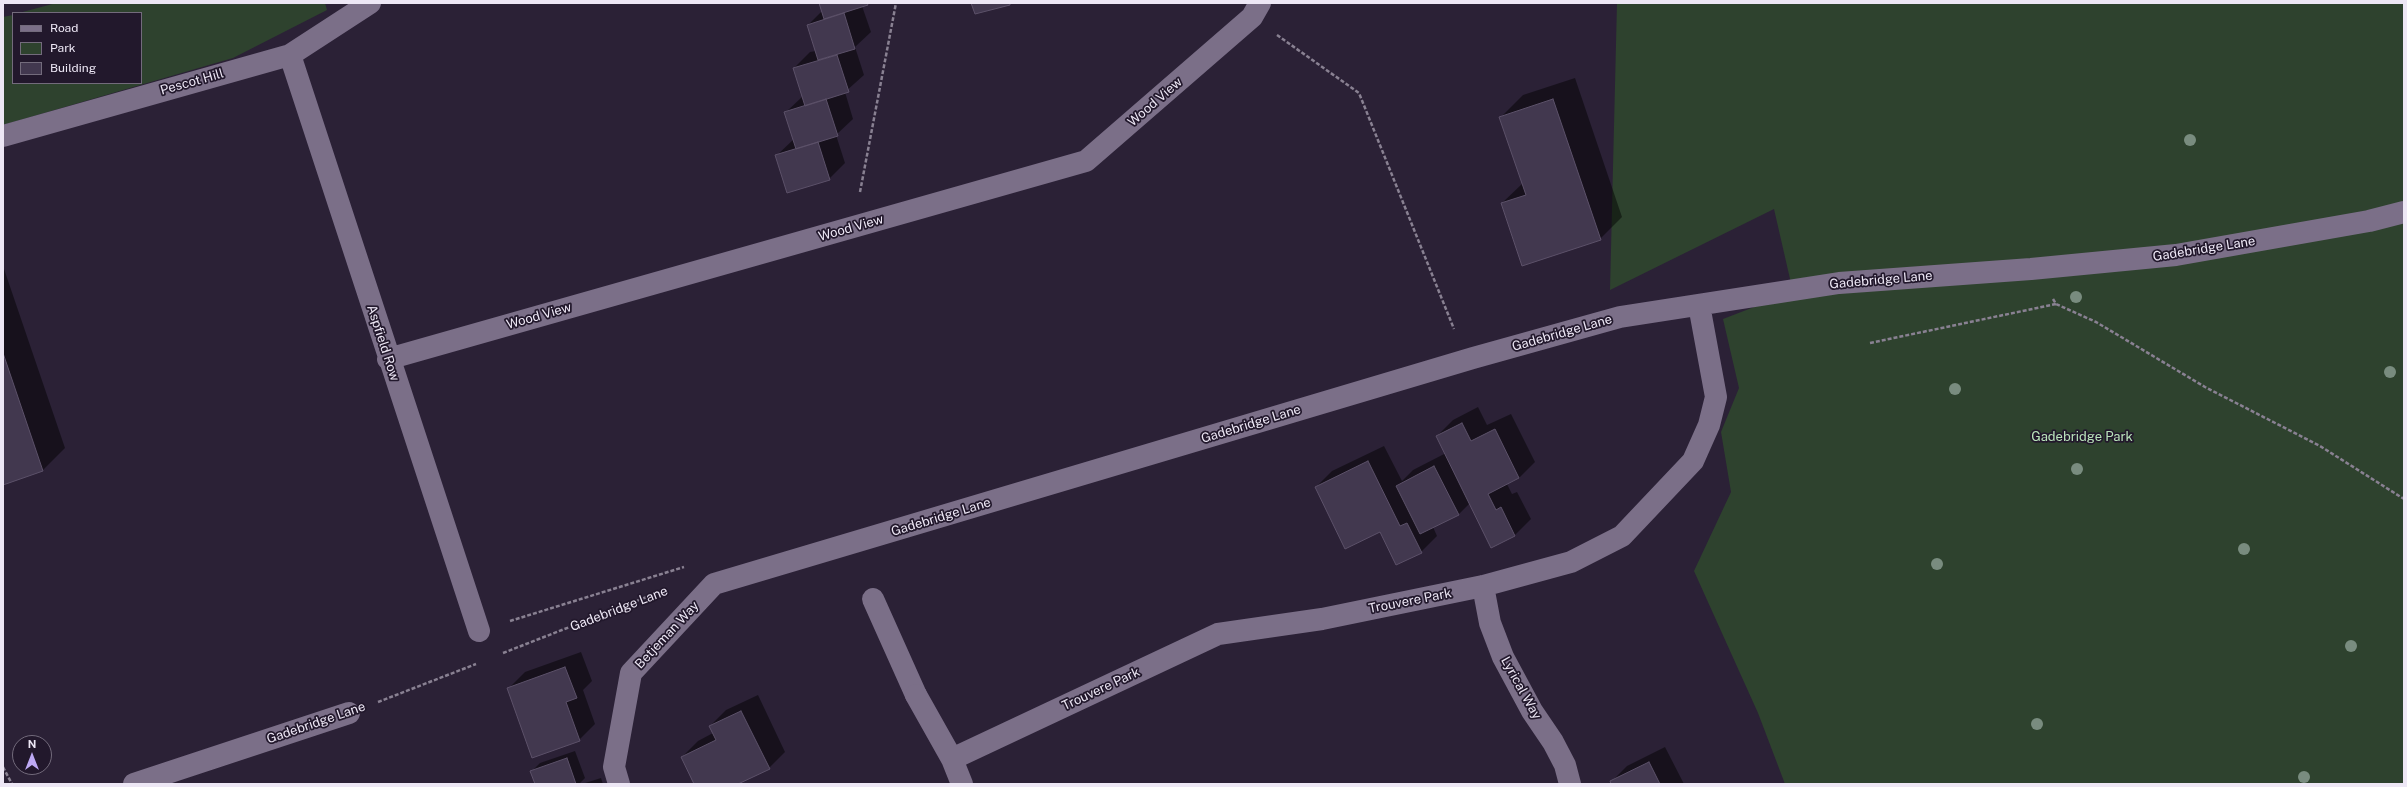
<!DOCTYPE html>
<style>
body{margin:0}
#map{position:relative;width:2407px;height:787px;overflow:hidden;background:#2b2136;font-family:"Public Sans",sans-serif}
canvas{display:block}
.frame{position:absolute;inset:0;border:4px solid #ede7f5;pointer-events:none}
.legend{position:absolute;left:12px;top:12px;width:130px;height:72px;box-sizing:border-box;background:#22182c;border:1px solid #736b7c;margin:0;padding:5px 7px;list-style:none;font-size:12px;color:#ede7f5}
.legend li{display:flex;align-items:center;gap:8px;height:20px}
.legend b{width:20px;border:1px solid #736b7c}
.north{position:absolute;left:12px;top:735px;width:40px;height:40px;box-sizing:border-box;background:#22182c;border:1px solid #736b7c;border-radius:50%;rotate:0deg;font-size:11px;font-weight:700;line-height:16px;text-align:center;color:#ede7f5}
.north::after{content:'';display:block;margin:auto;width:14px;height:18px;background:#bea9f5;clip-path:polygon(50% 0,100% 100%,50% 72%,0 100%)}
</style>
<div id="map">
<canvas width="2407" height="787"></canvas>
<div class="frame"></div>
<ul class="legend">
<li><b style="height:5px;background:#7b6f88"></b>Road</li>
<li><b style="height:11px;background:#2e422e"></b>Park</li>
<li><b style="height:11px;background:#42384f"></b>Building</li>
</ul>
<div class="north">N</div>
</div>
<script>
const ctx = document.querySelector('canvas').getContext('2d');
ctx.lineJoin = 'round';
function fillPath(path, color) { ctx.fillStyle = color; ctx.fill(path, 'evenodd'); }
const poly = rows => new Path2D(rows.map(r => 'M' + r).join(''));
function trace(path, color, width, dash) { ctx.strokeStyle = color; ctx.lineWidth = width; ctx.lineCap = dash ? 'butt' : 'round'; ctx.setLineDash(dash || []); ctx.stroke(path); }
function drawText(font, color, halo, rows, align = 'center') {
  ctx.font = font + ' "Public Sans",sans-serif'; ctx.lineWidth = 3.5; ctx.setLineDash([]); ctx.textBaseline = 'middle'; ctx.strokeStyle = halo; ctx.fillStyle = color; for (const [text, x, y, turn = 0] of rows) {
    ctx.save(); ctx.translate(x, y); ctx.rotate((+turn || 0) * Math.PI / 180); ctx.textAlign = isNaN(turn) ? turn : align; if (halo) ctx.strokeText(text, 0, 0); ctx.fillText(text, 0, 0); ctx.restore();
  }
}
fillPath(poly([
 [56,3,325,3,327,10,233,58,3,125,3,17,13,15,13,83,141,83,141,13,19,13],
 [1617,3,2404,3,2404,784,1785,784,1758,713,1694,571,1731,492,1721,432,1739,388,1723,319,1793,292,1774,209,1610,290]
]), '#2e422e');
fillPath(poly([
 [820,3,869,3,862,6,871,32,855,47,864,75,845,92,853,119,836,135,845,163,829,179,776,156,794,139,785,113,803,96,794,68,810,52,816,51,808,25,822,11],
 [1575,78,1622,217,1600,239,1502,203,1523,183,1501,117,1523,95],
 [3,266,65,448,43,470,3,484],
 [1478,407,1487,425,1511,414,1535,462,1519,478,1507,484,1512,494,1517,492,1531,519,1515,535,1470,503,1459,514,1433,527,1437,536,1421,552,1380,531,1316,487,1332,471,1384,446,1402,481,1413,470,1446,453,1437,436,1453,420],
 [581,652,592,681,583,690,595,724,579,740,509,688,525,672],
 [758,695,785,752,769,768,736,784,696,784,682,757,698,741,713,733,710,726,726,710],
 [1665,747,1684,784,1612,784,1611,782,1627,766],
 [575,751,585,778,579,784,536,784,532,771,540,763],
 [601,778,603,784,582,784]
]), '#0007');
const building = poly([
 [819,3,867,3,868,5,824,19,819,3],
 [971,3,1010,3,1010,5,975,14,971,3],
 [844,13,855,49,818,60,807,25,844,13],
 [837,55,849,92,805,106,793,68,837,55],
 [826,99,838,136,796,149,784,112,826,99],
 [1553,99,1601,240,1522,266,1501,203,1526,195,1499,117,1553,99],
 [818,142,830,180,787,193,775,155,818,142],
 [3,353,43,471,3,485,3,353],
 [1462,423,1471,441,1495,429,1519,478,1488,494,1496,510,1501,507,1515,536,1491,548,1436,436,1462,423],
 [1368,461,1400,526,1407,523,1422,553,1396,565,1380,532,1345,549,1315,487,1368,461],
 [1434,466,1459,515,1420,534,1396,486,1434,466],
 [565,667,577,698,566,702,580,741,532,758,507,688,565,667],
 [741,711,770,769,738,784,694,784,681,757,716,740,709,726,741,711],
 [567,758,576,784,535,784,530,771,567,758],
 [1649,762,1660,784,1611,784,1610,781,1649,762]
]);
fillPath(building, '#42384f');
trace(building, '#5c5169', 1);
trace(poly([
 [1277,35,1359,93,1454,329],
 [860,192,896,3],
 [2053,299,2056,304,2096,322,2205,387,2320,446,2404,499],
 [1870,343,2056,304],
 [510,621,684,567],
 [503,653,662,591],
 [378,702,476,664],
 [3,767,12,784]
]), '#898192', 2.5, [4, 2]);
trace(poly([
 [873,599,916,695]
]), '#7b6f88', 22);
trace(poly([
 [290,55,479,631],
 [3,136,290,55,370,3],
 [388,359,1086,161,1252,17,1260,3],
 [1483,586,1490,623,1503,657,1532,711,1553,742,1565,765,1570,784],
 [916,695,952,759,962,784],
 [952,759,1218,634,1322,619,1483,586,1571,562,1622,536,1693,461,1709,425,1716,397,1699,305],
 [134,784,349,713],
 [619,784,614,767,631,673,714,584,1473,358,1620,317,1839,283,2031,269,2176,255,2369,221,2404,212]
]), '#7b6f88', 22);
ctx.fillStyle = '#798c7f';
for (const [x, y] of [
 [2190,140],
 [2076,297],
 [2390,372],
 [1955,389],
 [2077,469],
 [2244,549],
 [1937,564],
 [2351,646],
 [2037,724],
 [2304,777]
]) { ctx.beginPath(); ctx.arc(x, y, 6, 0, 2 * Math.PI); ctx.fill(); }
drawText('13px', '#ede7f5', '#22182c', [
 ["Pescot Hill",192,82,-16],
 ["Wood View",1155,102,-41],
 ["Wood View",851,228,-16],
 ["Gadebridge Lane",2204,249,-9],
 ["Gadebridge Lane",1881,280,-5],
 ["Wood View",539,316,-16],
 ["Gadebridge Lane",1562,333,-16],
 ["Aspfield Row",383,343,72],
 ["Gadebridge Lane",1251,424,-17],
 ["Gadebridge Lane",941,517,-17],
 ["Trouvere Park",1410,601,-11],
 ["Gadebridge Lane",619,609,-21],
 ["Betjeman Way",667,635,-47],
 ["Lyrical Way",1521,688,61],
 ["Trouvere Park",1101,689,-25],
 ["Gadebridge Lane",316,723,-19]
]);
drawText('13px', '#b9e3ba', '#22182c', [
 ["Gadebridge Park",2082,437]
]);
</script>
